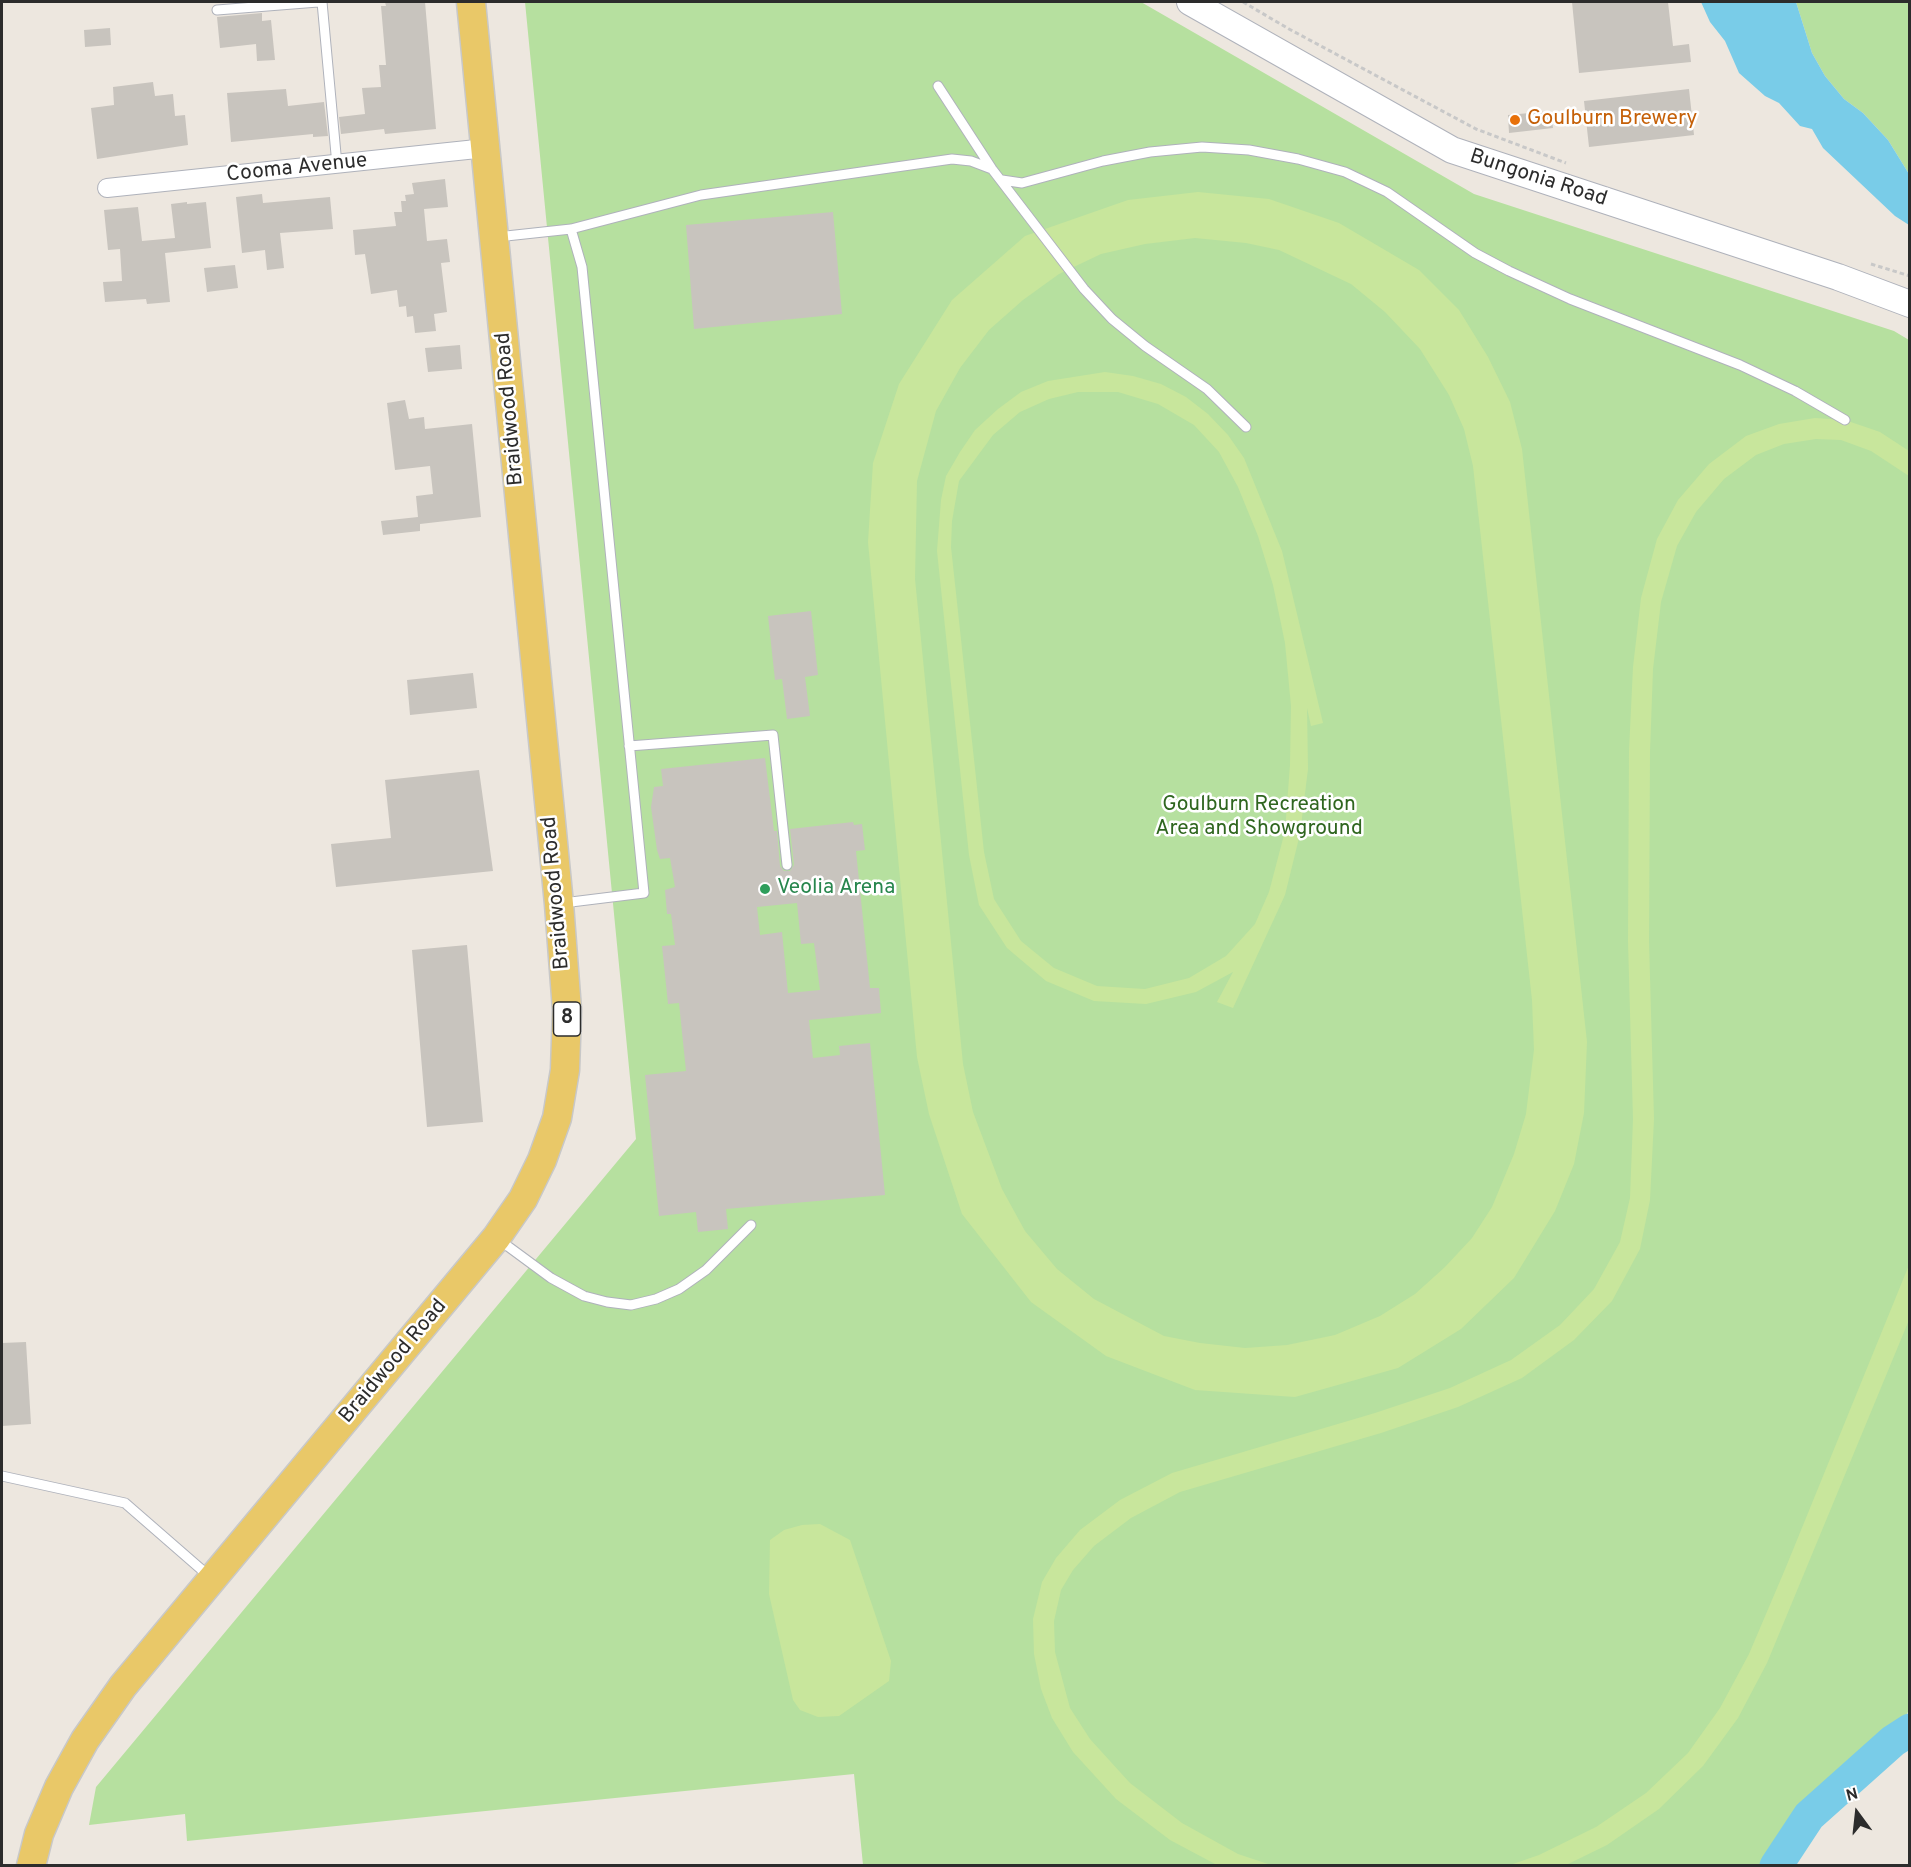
<!DOCTYPE html>
<style>
body{margin:0}
#map{position:relative;width:1911px;height:1867px;overflow:hidden;background:#ede7df;font-family:Overpass,sans-serif}
canvas{display:block}
.frame{position:absolute;inset:0;border:3px solid #2c2c2c;pointer-events:none}
.north{position:absolute;left:1827px;top:1783px;width:60px;height:60px;-webkit-text-stroke:4px #fff;paint-order:stroke;rotate:345deg;font-size:16px;font-weight:700;line-height:24px;text-align:center;color:#2c2c2c}
.north::after{content:'';display:block;margin:auto;width:21px;height:27px;background:#2c2c2c;clip-path:polygon(50% 0,100% 100%,50% 72%,0 100%)}
</style>
<div id="map">
<canvas width="1911" height="1867"></canvas>
<div class="frame"></div>
<div class="north">N</div>
</div>
<script>
const ctx = document.querySelector('canvas').getContext('2d');
ctx.lineJoin = 'round';
function fillPath(path, color) { ctx.fillStyle = color; ctx.fill(path, 'evenodd'); }
const poly = rows => new Path2D(rows.map(r => 'M' + r).join(''));
function trace(path, color, width, dash) { ctx.strokeStyle = color; ctx.lineWidth = width; ctx.lineCap = dash ? 'butt' : 'round'; ctx.setLineDash(dash || []); ctx.stroke(path); }
function drawText(font, color, halo, rows, align = 'center') {
  ctx.font = font + ' Overpass,sans-serif'; ctx.lineWidth = 5; ctx.setLineDash([]); ctx.textBaseline = 'middle'; ctx.strokeStyle = halo; ctx.fillStyle = color; for (const [text, x, y, turn = 0] of rows) {
    ctx.save(); ctx.translate(x, y); ctx.rotate((+turn || 0) * Math.PI / 180); ctx.textAlign = isNaN(turn) ? turn : align; if (halo) ctx.strokeText(text, 0, 0); ctx.fillText(text, 0, 0); ctx.restore();
  }
}
fillPath(poly([
 [525,2,1141,2,1474,194,1894,331,1909,340,1909,1710,1895,1736,1796,1824,1766,1865,863,1865,854,1774,187,1841,185,1814,89,1825,96,1787,636,1139],
 [1796,2,1909,2,1909,174,1888,140,1863,113,1844,99,1825,76,1812,53]
]), '#b6e09f');
fillPath(poly([
 [1198,192,1269,199,1339,223,1419,270,1459,310,1488,357,1510,402,1522,449,1587,1042,1584,1113,1574,1164,1555,1211,1514,1278,1461,1329,1398,1368,1295,1397,1195,1390,1106,1356,1031,1302,962,1214,929,1114,917,1057,868,542,873,463,899,384,952,300,1025,236,1128,200],
 [1195,238,1246,243,1279,250,1351,284,1385,312,1420,349,1449,395,1464,429,1473,466,1532,1000,1534,1050,1526,1114,1514,1154,1492,1207,1472,1238,1445,1267,1415,1294,1380,1316,1335,1335,1287,1345,1245,1348,1200,1343,1164,1336,1094,1299,1057,1269,1025,1231,1002,1189,973,1112,963,1064,915,579,917,481,936,411,960,368,989,330,1023,300,1059,274,1101,254,1145,244],
 [1105,372,1133,376,1161,384,1186,397,1208,414,1228,435,1244,458,1282,551,1323,723,1311,726,1307,708,1308,769,1300,834,1285,895,1233,1008,1217,1002,1233,972,1196,992,1146,1004,1094,1001,1046,981,1007,948,979,905,969,855,937,551,941,500,946,476,960,452,975,430,998,409,1021,392,1048,381],
 [1078,392,1118,392,1158,404,1194,425,1219,452,1238,487,1258,536,1273,585,1285,643,1291,706,1290,765,1285,831,1269,892,1255,924,1226,956,1189,978,1145,989,1097,986,1054,968,1021,941,994,899,984,852,951,547,952,521,959,481,993,435,1020,412,1049,399],
 [1815,418,1845,420,1880,432,1909,451,1909,476,1871,451,1841,440,1816,439,1784,444,1756,455,1724,479,1696,512,1677,546,1661,602,1653,669,1650,752,1649,941,1654,1119,1650,1200,1640,1249,1612,1301,1574,1340,1522,1378,1458,1407,1381,1433,1180,1492,1131,1518,1094,1546,1073,1570,1061,1590,1054,1621,1055,1652,1070,1708,1090,1739,1130,1783,1182,1823,1238,1854,1271,1865,1217,1865,1170,1840,1116,1799,1073,1752,1052,1718,1041,1689,1034,1654,1033,1619,1042,1582,1056,1558,1080,1530,1120,1500,1172,1473,1375,1413,1450,1388,1511,1360,1560,1325,1594,1289,1620,1242,1630,1198,1633,1119,1628,941,1629,751,1633,667,1641,598,1657,539,1678,500,1709,464,1746,436,1779,424],
 [1909,1265,1909,1320,1767,1663,1738,1718,1703,1766,1659,1809,1607,1845,1566,1865,1510,1865,1539,1855,1596,1827,1646,1793,1688,1753,1720,1708,1749,1654,1786,1567],
 [820,1524,850,1540,891,1661,889,1681,839,1716,818,1717,800,1710,793,1700,769,1594,770,1540,784,1530,802,1525]
]), '#c8e69c');
fillPath(poly([
 [1701,2,1796,2,1812,53,1825,76,1844,99,1863,113,1888,140,1909,174,1909,225,1895,216,1823,148,1812,129,1800,126,1779,103,1765,96,1739,73,1725,41,1710,22]
]), '#79cce8');
trace(poly([
 [1776,1866,1809,1816,1893,1741,1910,1730]
]), '#79cce8', 33);
fillPath(poly([
 [385,2,425,2,436,129,385,134,384,129,341,134,339,117,365,114,362,88,381,87,379,65,386,65,381,6,386,6],
 [1572,2,1668,2,1673,46,1689,44,1691,62,1579,73],
 [262,13,262,21,271,20,275,60,257,61,256,44,220,48,217,17],
 [110,28,111,45,85,47,84,30],
 [153,82,155,96,173,94,175,116,185,115,188,145,97,159,91,108,114,105,113,87],
 [286,89,288,106,324,102,328,136,313,137,313,134,231,142,227,93],
 [1689,89,1694,135,1589,147,1584,101],
 [1551,111,1553,128,1509,133,1508,115],
 [445,179,448,207,424,209,427,241,447,239,450,262,441,263,447,312,434,314,436,331,415,333,413,316,407,317,406,306,399,307,397,290,371,294,365,254,355,255,353,230,396,226,394,212,402,212,401,201,406,201,405,195,414,194,412,183],
 [262,194,263,203,330,197,333,229,280,233,284,268,267,270,265,250,242,253,236,197],
 [187,202,187,204,206,202,211,248,165,253,170,302,147,304,146,299,105,302,103,282,122,281,120,249,108,250,104,210,138,207,142,241,175,238,171,204],
 [833,212,842,314,694,329,686,225],
 [235,265,238,288,207,292,204,268],
 [460,345,462,369,428,372,425,348],
 [405,400,409,419,424,417,425,429,472,424,481,517,420,524,420,531,383,535,381,521,418,517,416,496,433,494,430,466,395,470,387,403],
 [811,611,818,675,805,677,810,716,787,719,782,679,775,680,768,616],
 [473,673,477,708,410,715,407,680],
 [765,758,774,831,777,831,780,866,784,871,790,871,794,865,790,829,853,822,854,825,862,824,865,850,856,851,870,988,879,988,881,1013,809,1020,813,1058,840,1055,839,1046,870,1043,885,1195,726,1209,728,1229,698,1232,696,1212,659,1216,645,1075,686,1071,679,1003,668,1004,662,946,675,945,671,914,667,914,665,890,675,887,670,858,660,859,657,850,651,807,654,787,663,786,661,769],
 [797,903,801,944,814,943,820,990,788,993,782,932,760,935,757,907],
 [479,770,493,871,336,887,331,844,391,838,385,780],
 [467,945,483,1122,427,1127,412,950],
 [26,1342,31,1424,2,1426,2,1343]
]), '#c8c4be');
const lane = poly([
 [322,2,337,165],
 [217,10,318,2],
 [938,86,992,169,1084,289,1112,319,1145,346,1207,389,1246,427],
 [1002,180,1022,183,1103,161,1150,152,1202,147,1249,150,1298,159,1345,172,1387,192,1475,253,1509,271,1570,299,1740,365,1795,391,1845,420],
 [497,237,571,229,701,195,952,159,971,161,992,169],
 [629,746,773,735,787,865],
 [563,903,644,893,582,267,571,229],
 [498,1239,551,1278,584,1296,607,1302,631,1305,656,1299,679,1289,706,1270,751,1225],
 [2,1476,125,1503,210,1577]
]);
const street = poly([
 [107,188,486,148]
]);
const secondary = poly([
 [1190,2,1452,150,1838,277,1910,304]
]);
const primary = poly([
 [31,1866,39,1834,59,1787,85,1740,123,1686,496,1238,523,1199,542,1160,557,1118,565,1070,567,1010,559,904,471,2]
]);
trace(lane, '#afb2bb', 11);
trace(street, '#afb2bb', 20);
trace(secondary, '#afb2bb', 28);
trace(primary, '#c8c8c8', 31);
trace(poly([
 [1243,2,1289,29,1476,129,1566,163],
 [1871,264,1910,276]
]), '#c8c8c8', 3, [4.5, 3]);
trace(lane, '#fff', 9);
trace(street, '#fff', 18);
trace(secondary, '#fff', 26);
trace(primary, '#e9c868', 28);
for (const [x, y, r, color] of [
 [1515,120,6,"#e8710a"],
 [765,889,6,"#2e9e5b"]
]) { const dot = new Path2D(); dot.arc(x, y, r, 0, 2 * Math.PI); ctx.fillStyle = color; ctx.fill(dot); trace(dot, '#fff', 2); }
for (const [x, y, w] of [
 [567,1019,27]
]) { const box = new Path2D(); box.roundRect(x - w / 2, y - 17, w, 34, 4.5); ctx.fillStyle = '#fff'; ctx.fill(box); trace(box, '#2c2c2c', 1.5); }
drawText('bold 20px', '#2c2c2c', null, [
 ["8",567,1019]
]);
drawText('21px', '#c56008', '#fff', [
 ["Goulburn Brewery",1527,120]
], 'left');
drawText('21px', '#2c2c2c', '#fff', [
 ["Cooma Avenue",297,169,-6],
 ["Bungonia Road",1538,179,18],
 ["Braidwood Road",511,409,-95],
 ["Braidwood Road",557,893,-95],
 ["Braidwood Road",394,1362,-50]
]);
drawText('21px', '#2f661f', '#fff', [
 ["Goulburn Recreation",1259,806],
 ["Area and Showground",1259,830]
]);
drawText('21px', '#27864d', '#fff', [
 ["Veolia Arena",777,889]
], 'left');
</script>
